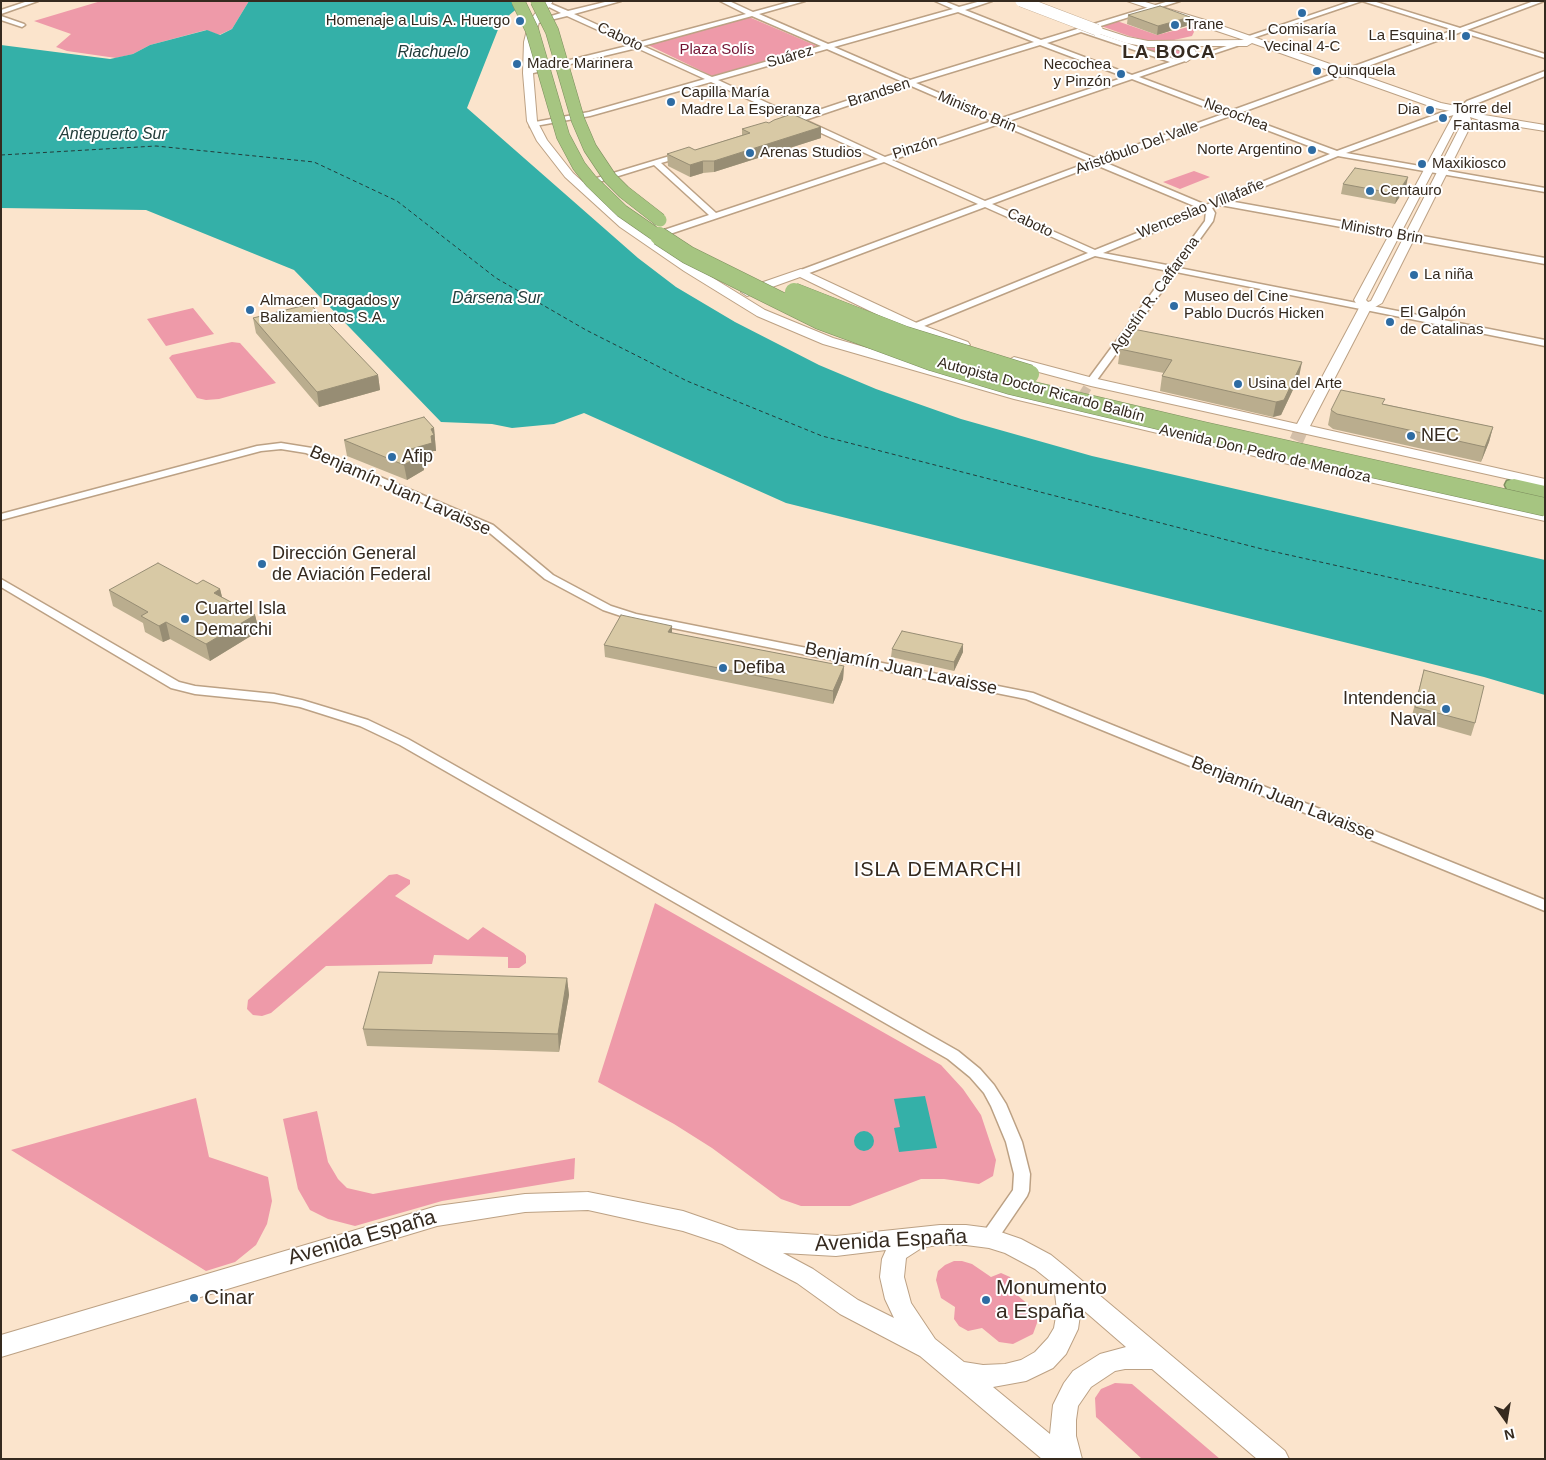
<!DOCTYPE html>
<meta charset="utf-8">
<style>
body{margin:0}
#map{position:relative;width:1546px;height:1460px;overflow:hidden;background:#fbe4cc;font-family:Helvetica,sans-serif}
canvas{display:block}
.frame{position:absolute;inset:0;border:2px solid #352a1f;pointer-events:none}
.north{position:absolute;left:1481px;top:1395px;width:50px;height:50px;-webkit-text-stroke:4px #fff;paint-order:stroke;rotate:167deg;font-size:14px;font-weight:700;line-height:20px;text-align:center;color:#352a1f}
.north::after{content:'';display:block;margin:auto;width:18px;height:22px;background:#352a1f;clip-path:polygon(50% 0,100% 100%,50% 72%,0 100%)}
</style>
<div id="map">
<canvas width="1546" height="1460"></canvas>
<div class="frame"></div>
<div class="north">N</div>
</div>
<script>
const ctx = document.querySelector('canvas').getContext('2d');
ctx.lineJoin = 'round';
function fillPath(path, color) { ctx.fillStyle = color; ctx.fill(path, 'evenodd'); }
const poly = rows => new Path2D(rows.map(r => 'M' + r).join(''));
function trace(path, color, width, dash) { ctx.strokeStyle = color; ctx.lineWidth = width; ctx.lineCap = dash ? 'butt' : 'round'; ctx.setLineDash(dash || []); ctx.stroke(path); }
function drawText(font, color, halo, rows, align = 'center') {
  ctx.font = font + ' Helvetica,sans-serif'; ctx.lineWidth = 4; ctx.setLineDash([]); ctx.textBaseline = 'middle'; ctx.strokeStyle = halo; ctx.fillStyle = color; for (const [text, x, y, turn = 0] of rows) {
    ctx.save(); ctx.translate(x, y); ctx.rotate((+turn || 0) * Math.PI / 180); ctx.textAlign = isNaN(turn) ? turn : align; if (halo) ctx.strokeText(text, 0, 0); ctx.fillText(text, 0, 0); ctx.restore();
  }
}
fillPath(poly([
 [101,1,249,1,232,29,219,35,206,30,150,45,133,54,116,58,67,51,56,47,71,34,34,21],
 [749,17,817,46,712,76,646,44],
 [1117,21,1157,35,1192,26,1194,32,1192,36,1174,40,1149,41,1129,36,1101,26],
 [1133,45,1181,49,1189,53,1174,60],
 [1194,171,1210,177,1180,189,1163,182],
 [193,308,214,334,166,346,147,319],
 [232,342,240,343,276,383,219,399,206,400,197,398,169,358,172,355],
 [397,874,410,880,410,884,395,896,468,940,483,927,524,953,526,956,526,963,519,968,508,968,508,957,434,955,432,964,326,966,271,1013,262,1016,253,1015,247,1009,248,1000,389,875],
 [655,903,941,1065,963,1089,981,1115,996,1160,993,1176,979,1184,944,1179,921,1179,850,1206,801,1206,781,1199,712,1148,674,1124,598,1082],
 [196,1098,209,1157,268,1177,272,1201,267,1224,256,1245,235,1262,206,1271,11,1150],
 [317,1111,328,1162,338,1179,347,1188,373,1194,575,1158,574,1179,442,1201,355,1226,328,1219,310,1210,298,1189,283,1119],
 [954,1261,962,1261,972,1264,991,1277,1001,1273,1010,1277,1015,1285,1016,1294,1037,1312,1037,1323,1033,1334,1013,1344,999,1342,982,1328,968,1331,959,1326,954,1319,955,1307,941,1298,936,1280,938,1271,945,1265],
 [1115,1383,1132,1384,1220,1459,1142,1459,1096,1417,1095,1398,1101,1389]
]), '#ee9aa9');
fillPath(poly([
 [249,1,526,1,501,22,467,108,638,258,676,287,735,322,819,365,876,389,961,419,1092,456,1545,560,1545,695,1484,677,786,503,584,413,554,424,512,428,492,424,441,422,294,270,146,210,1,208,1,45,110,59,133,54,150,45,207,30,220,35,232,29],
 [925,1096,937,1148,899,1152,894,1128,900,1127,894,1099],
 '854 1141a10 10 0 1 1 20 0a10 10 0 1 1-20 0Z'
]), '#34b0a8');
trace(poly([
 [1,155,156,146,314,162,397,201,496,278,586,330,687,381,822,436,1262,549,1545,612]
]), '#233d3b', 1, [4, 3]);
trace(poly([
 [1075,407,1091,382]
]), '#d3bfa9', 9, [9, 5]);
trace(poly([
 [1288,460,1301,430]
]), '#d3bfa9', 14, [14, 7]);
const street = poly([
 [28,1,38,1,1,14,1,10,28,1],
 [609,1,621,1,574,14,637,43,746,14,720,1,729,1,753,12,793,1,805,1,759,14,828,44,953,9,935,1,944,1,959,7,981,1,992,1,965,10,1041,40,1169,1,1180,1,1088,30,1177,60,1188,58,1188,60,1139,77,1230,111,1454,30,1362,1,1250,39,1246,39,1246,37,1352,1,1373,1,1460,28,1534,1,1544,1,1467,30,1545,54,1545,58,1461,32,1237,114,1337,151,1440,113,1459,108,1467,101,1545,71,1545,76,1473,105,1465,112,1446,117,1346,153,1545,188,1545,192,1338,156,1229,201,1545,258,1545,264,1220,205,1212,208,1215,213,1213,221,1179,268,1545,340,1545,346,1176,272,1094,384,1091,385,1086,382,1168,271,1095,256,907,333,901,333,901,329,1088,253,985,207,804,275,798,275,798,271,978,204,884,162,655,239,649,239,649,235,709,215,654,165,583,187,579,185,580,183,683,152,686,152,686,156,661,163,716,213,878,159,797,122,790,123,791,119,711,82,590,116,530,127,530,123,589,112,705,79,637,48,525,75,525,71,631,45,567,16,538,23,535,21,561,13,545,5,545,3,549,3,568,11,609,1],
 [958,12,1034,42,910,80,834,47,958,12],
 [752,16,821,46,712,77,643,46,752,16],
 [1081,32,1170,62,1132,75,1047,43,1081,32],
 [1040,45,1125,77,999,119,916,83,1040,45],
 [827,49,903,82,798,117,718,80,827,49],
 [1132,79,1223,114,1097,159,1006,122,1132,79],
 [909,85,992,121,885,157,805,120,909,85],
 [1230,116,1330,154,1206,205,1104,162,1230,116],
 [999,124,1090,162,985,201,892,160,999,124],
 [1096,165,1199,208,1095,250,992,204,1096,165],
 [1206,211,1205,221,1172,266,1103,253,1206,211],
 [1,16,24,24,25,25,22,27,1,20,1,16],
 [1241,41,1243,42,1243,44,1204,57,1201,55,1241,41],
 [281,443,312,448,493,525,553,575,611,606,636,614,1033,693,1545,900,1545,911,1026,699,633,620,603,610,545,579,485,529,306,453,281,449,261,451,1,520,1,514,257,446,281,443],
 [1,579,179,682,195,686,274,694,302,700,368,720,408,739,958,1051,980,1069,994,1085,1006,1104,1022,1142,1030,1174,1029,1191,1027,1196,995,1243,989,1245,983,1243,981,1238,983,1233,1013,1190,1014,1174,1006,1142,991,1106,984,1093,970,1077,948,1059,400,745,360,726,300,707,274,702,195,694,171,688,1,587,1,579]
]);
const secondary = poly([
 [544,1,553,1,539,22,534,42,533,73,537,121,547,140,573,173,628,223,692,265,765,310,833,338,1023,393,1288,456,1545,512,1545,521,1288,464,1014,399,823,344,757,316,684,271,620,227,565,177,537,141,527,121,523,73,524,42,529,22,544,1],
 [1127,1,1142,1,1205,20,1441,103,1466,108,1484,115,1545,125,1545,131,1482,121,1470,117,1472,123,1382,303,1370,310,1310,426,1545,479,1545,487,1091,386,1009,364,1007,361,1014,357,1093,378,1297,424,1359,308,1354,300,1455,112,1435,108,1252,43,1247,46,1187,46,1195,50,1197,55,1186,62,1181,59,1187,53,1171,47,1148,47,1126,43,1094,32,1092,30,1097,27,1128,37,1148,41,1244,40,1127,1],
 [1460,119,1462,123,1433,180,1371,301,1368,302,1366,300,1460,119],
 [801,269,919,324,968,342,970,345,963,349,958,348,909,330,800,277,747,296,741,292,743,289,801,269],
 [588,1192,683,1211,738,1230,836,1236,940,1225,966,1225,989,1228,1021,1239,1051,1255,1067,1268,1285,1451,1289,1459,1257,1459,1152,1369,1125,1369,1115,1371,1091,1387,1078,1406,1076,1420,1076,1436,1082,1459,1042,1459,920,1356,840,1314,797,1283,722,1244,683,1231,588,1210,525,1212,437,1226,1,1357,1,1335,437,1206,525,1194,588,1192],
 [940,1245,966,1245,989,1248,1005,1253,1035,1269,1050,1281,1055,1293,1057,1311,1054,1328,1048,1338,1035,1352,1021,1360,1005,1364,983,1365,964,1362,935,1339,911,1303,904,1277,906,1258,923,1247,940,1245],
 [886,1250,882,1259,880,1277,885,1299,894,1318,858,1300,813,1269,783,1253,836,1256,886,1250],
 [1081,1308,1126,1347,1100,1354,1073,1371,1064,1383,1053,1405,1050,1434,993,1387,1026,1381,1053,1368,1066,1354,1078,1329,1081,1308]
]);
const highway = poly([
 [1514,479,1545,486,1545,498,1507,489,1505,485,1507,481,1514,479]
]);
trace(street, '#bca184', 3);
trace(secondary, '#bca184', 2);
trace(highway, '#7e8f5f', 3);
fillPath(street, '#fff');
fillPath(secondary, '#fff');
fillPath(highway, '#a6c581');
const secondaryBridge = poly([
 [1021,1,1097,30]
]);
const highwayBridgeFar1 = poly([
 [518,1,532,30,563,136,579,166,591,181,622,211,661,238],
 [537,1,552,31,578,120,590,148,610,178,624,192,660,220]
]);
const highwayBridge = poly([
 [659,236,688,255,819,320,933,362,1009,385,1204,431,1545,507],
 [794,292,904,335,1030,374]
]);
trace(secondaryBridge, '#bca184', 12, []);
trace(highwayBridgeFar1, '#7e8f5f', 14, []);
trace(highwayBridge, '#7e8f5f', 19, []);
trace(secondaryBridge, '#fff', 11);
trace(highwayBridgeFar1, '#a6c581', 13);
trace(highwayBridge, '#a6c581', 18);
fillPath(poly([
 [1128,15,1189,25,1157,35,1127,24],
 [769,123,821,127,821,138,714,172,703,173,690,177,668,166,667,154,695,150,742,135,742,129],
 [1343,184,1406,187,1395,204,1341,194],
 [253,318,378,375,380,390,319,407,256,333],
 [1120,349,1299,377,1281,415,1273,417,1160,391,1162,376,1164,373,1118,364],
 [1384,404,1493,427,1489,442,1481,462,1333,429,1328,425,1331,410],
 [434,428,436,451,433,451,434,458,423,462,424,470,407,480,347,456,344,440],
 [197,584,220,589,222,597,255,615,259,631,210,661,170,639,163,642,145,632,143,623,113,606,109,590],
 [672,626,672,633,844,666,843,679,833,704,605,657,604,645],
 [963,644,963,652,954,671,891,657,892,649],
 [1424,670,1475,723,1471,736,1411,719],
 [567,978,569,995,559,1052,367,1046,363,1029]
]), '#baad8e');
fillPath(poly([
 [1190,17,1189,25,1157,35,1158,26],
 [821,127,821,138,714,172,714,161],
 [703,161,703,173,690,177,690,165],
 [1408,177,1406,187,1395,204,1397,194],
 [1302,362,1299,377,1281,415,1273,417,1276,402],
 [378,375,380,390,319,407,317,392],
 [1493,427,1489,442,1481,462,1485,447],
 [434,428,436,451,433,451,434,458,423,462,424,470,407,480,404,465,411,449,431,436,431,429],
 [220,589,224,605,214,593],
 [255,615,259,631,210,661,206,644],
 [166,622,170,639,163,642,159,626],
 [672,626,672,638,668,632],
 [963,644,963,652,954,671,954,662],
 [844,666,843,679,833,704,833,691],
 [567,978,569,995,559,1052,558,1034]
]), '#978d74');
const building = poly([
 [1160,6,1190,17,1158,26,1128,15,1160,6],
 [792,114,821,127,714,161,703,161,690,165,667,154,689,147,695,150,750,133,742,129,766,122,769,123,774,120,792,114],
 [1355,168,1408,177,1397,194,1343,184,1355,168],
 [310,304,378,375,317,392,253,318,310,304],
 [1133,329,1302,362,1284,400,1276,402,1162,376,1172,360,1120,349,1133,329],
 [1341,390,1385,399,1382,404,1493,427,1485,447,1337,414,1331,410,1341,390],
 [424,417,434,428,431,429,434,435,431,436,432,443,411,449,422,454,404,465,344,440,424,417],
 [158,563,197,584,203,580,220,589,214,593,255,615,206,644,166,622,159,626,141,616,148,612,109,590,158,563],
 [621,615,672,626,668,632,844,666,833,691,604,645,621,615],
 [902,631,963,644,954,662,892,649,902,631],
 [1424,670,1484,686,1475,723,1415,707,1424,670],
 [379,972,567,978,558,1034,363,1029,379,972]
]);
fillPath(building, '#d8c9a5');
trace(building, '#978d74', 1);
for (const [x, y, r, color] of [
 [1302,13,5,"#2e6ca3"],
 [520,21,5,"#2e6ca3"],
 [1175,25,5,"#2e6ca3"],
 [1466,36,5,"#2e6ca3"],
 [517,64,5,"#2e6ca3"],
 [1317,71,5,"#2e6ca3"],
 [1121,74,5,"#2e6ca3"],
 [671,102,5,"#2e6ca3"],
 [1430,110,5,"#2e6ca3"],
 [1443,118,5,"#2e6ca3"],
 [1312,150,5,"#2e6ca3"],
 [750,153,5,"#2e6ca3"],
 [1422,164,5,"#2e6ca3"],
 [1370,191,5,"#2e6ca3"],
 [1414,275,5,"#2e6ca3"],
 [1174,306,5,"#2e6ca3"],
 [250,310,5,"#2e6ca3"],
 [1390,322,5,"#2e6ca3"],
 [1238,384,5,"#2e6ca3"],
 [1411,436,5,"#2e6ca3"],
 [392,457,5,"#2e6ca3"],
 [262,564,5,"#2e6ca3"],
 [185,619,5,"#2e6ca3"],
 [723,668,5,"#2e6ca3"],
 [1446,709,5,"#2e6ca3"],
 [194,1298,5,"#2e6ca3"],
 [986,1300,5,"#2e6ca3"]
]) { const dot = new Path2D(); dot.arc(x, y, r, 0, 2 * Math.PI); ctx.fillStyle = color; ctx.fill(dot); trace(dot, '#fff', 2); }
drawText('15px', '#352a1f', '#fff', [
 ["Homenaje a Luis A. Huergo",510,21,"right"],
 ["Trane",1185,25],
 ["Comisaría",1302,30,"center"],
 ["Vecinal 4-C",1302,47,"center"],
 ["La Esquina II",1456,36,"right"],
 ["Madre Marinera",527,64],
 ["Necochea",1111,65,"right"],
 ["y Pinzón",1111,82,"right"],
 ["Quinquela",1327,71],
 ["Capilla María",681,93],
 ["Madre La Esperanza",681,110],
 ["Torre del",1453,109],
 ["Fantasma",1453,126],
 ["Dia",1420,110,"right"],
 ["Norte Argentino",1302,150,"right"],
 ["Arenas Studios",760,153],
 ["Maxikiosco",1432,164],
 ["Centauro",1380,191],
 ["La niña",1424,275],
 ["Museo del Cine",1184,297],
 ["Pablo Ducrós Hicken",1184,314],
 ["Almacen Dragados y",260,301],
 ["Balizamientos S.A.",260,318],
 ["El Galpón",1400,313],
 ["de Catalinas",1400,330],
 ["Usina del Arte",1248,384]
], 'left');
drawText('15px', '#352a1f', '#fff', [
 ["Caboto",620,37,25],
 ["Suárez",790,57,-16],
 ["Brandsen",879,93,-18],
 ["Ministro Brin",977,112,23],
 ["Necochea",1236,115,21],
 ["Pinzón",915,148,-18],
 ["Aristóbulo Del Valle",1137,148,-20],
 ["Wenceslao Villafañe",1201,209,-22],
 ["Caboto",1030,223,25],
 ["Ministro Brin",1382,232,10],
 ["Agustín R. Caffarena",1155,295,-54],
 ["Autopista Doctor Ricardo Balbín",1041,390,15],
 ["Avenida Don Pedro de Mendoza",1265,454,13]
]);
drawText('15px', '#731332', '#fff', [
 ["Plaza Solís",717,50]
]);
drawText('italic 16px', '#233d3b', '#fff', [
 ["Riachuelo",433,53],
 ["Antepuerto Sur",113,135],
 ["Dársena Sur",497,299]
]);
drawText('18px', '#352a1f', '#fff', [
 ["NEC",1421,436],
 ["Afip",402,457],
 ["Dirección General",272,554],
 ["de Aviación Federal",272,575],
 ["Cuartel Isla",195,609],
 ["Demarchi",195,630],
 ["Defiba",733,668],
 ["Intendencia",1436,699,"right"],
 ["Naval",1436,720,"right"]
], 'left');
drawText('18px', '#352a1f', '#fff', [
 ["Benjamín Juan Lavaisse",400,491,24],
 ["Benjamín Juan Lavaisse",901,669,12],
 ["Benjamín Juan Lavaisse",1283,799,22]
]);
ctx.letterSpacing = '1px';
drawText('bold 19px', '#352a1f', '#fff', [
 ["LA BOCA",1169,53]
]);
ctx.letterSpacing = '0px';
ctx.letterSpacing = '1px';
drawText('20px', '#352a1f', '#fff', [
 ["ISLA DEMARCHI",938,870]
]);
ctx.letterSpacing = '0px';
drawText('21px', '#352a1f', '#fff', [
 ["Avenida España",362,1238,-16],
 ["Avenida España",891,1241,-3]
]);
drawText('21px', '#352a1f', '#fff', [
 ["Monumento",996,1288],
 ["a España",996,1312],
 ["Cinar",204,1298]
], 'left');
</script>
